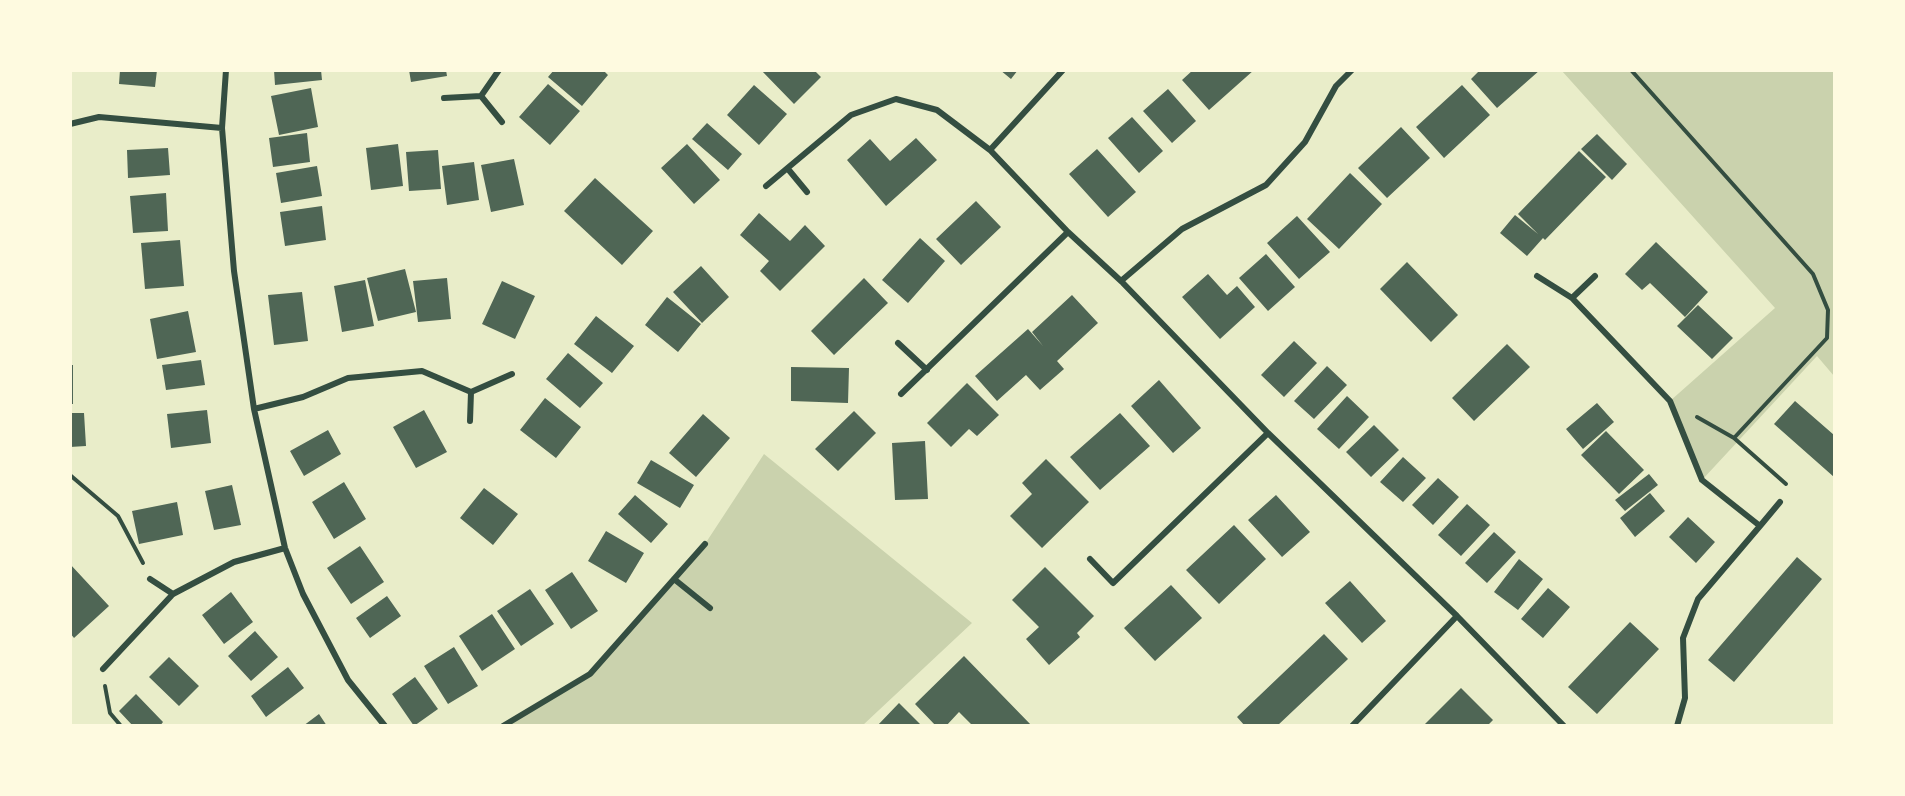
<!DOCTYPE html>
<style>
body{margin:0}
#map{position:relative;width:1905px;height:796px;overflow:hidden;background:#e9edc9;font-family:"Archivo Narrow",sans-serif}
canvas{display:block}
.frame{position:absolute;inset:0;border:72px solid #fefae0;pointer-events:none}
</style>
<div id="map">
<canvas width="1905" height="796"></canvas>
<div class="frame"></div>
</div>
<script>
const ctx = document.querySelector('canvas').getContext('2d');
ctx.lineJoin = 'round';
function fillPath(path, color) { ctx.fillStyle = color; ctx.fill(path, 'evenodd'); }
const poly = rows => new Path2D(rows.map(r => 'M' + r).join(''));
function trace(path, color, width, dash) { ctx.strokeStyle = color; ctx.lineWidth = width; ctx.lineCap = dash ? 'butt' : 'round'; ctx.setLineDash(dash || []); ctx.stroke(path); }
fillPath(poly([
 [1562,71,1834,71,1834,376,1817,356,1702,480,1670,401,1775,308],
 [764,454,972,623,863,725,503,726,590,674,705,544]
]), '#cad2ad');
fillPath(poly([
 [120,70,157,70,155,87,119,84],
 [274,70,321,70,322,80,275,85],
 [409,70,446,70,447,76,411,82],
 [554,70,603,70,608,75,582,106,548,77],
 [761,70,814,70,821,77,794,104],
 [1000,70,1018,70,1011,79],
 [1193,70,1254,70,1209,110,1182,80],
 [1480,70,1540,70,1497,108,1471,79],
 [548,84,580,111,550,145,519,117],
 [754,85,787,114,759,145,727,115],
 [1462,85,1490,115,1444,158,1416,127],
 [311,88,318,127,279,135,271,96],
 [1168,89,1196,121,1172,143,1143,111],
 [1132,117,1163,151,1139,173,1108,138],
 [707,123,742,154,728,170,692,139],
 [1401,127,1430,158,1387,198,1358,168],
 [307,133,310,162,273,167,269,138],
 [1597,134,1627,164,1612,180,1581,149],
 [916,138,937,160,886,206,847,160,870,139,890,161],
 [398,144,403,186,371,190,366,148],
 [687,144,720,180,694,204,661,168],
 [168,148,170,175,128,178,127,150],
 [1097,149,1136,192,1108,217,1069,174],
 [438,150,441,189,409,191,406,152],
 [1579,151,1606,177,1545,240,1543,238,1527,256,1500,233,1515,215,1538,234,1518,214],
 [514,159,524,205,491,212,481,165],
 [474,162,479,200,447,205,442,166],
 [317,166,322,196,281,203,276,173],
 [1350,173,1382,204,1339,249,1307,219],
 [595,178,653,231,622,265,564,211],
 [166,193,168,231,133,233,130,196],
 [976,201,1001,227,961,265,936,239],
 [322,206,326,240,285,246,280,212],
 [759,213,790,241,805,225,825,246,780,291,760,271,769,261,740,235],
 [1297,216,1330,252,1299,279,1267,243],
 [920,238,945,261,908,303,882,280],
 [180,240,184,286,145,289,141,243],
 [1656,242,1708,292,1685,317,1650,283,1642,290,1625,274],
 [1266,254,1295,287,1268,311,1239,278],
 [1407,262,1458,315,1431,342,1380,289],
 [701,266,729,297,702,323,673,292],
 [405,269,416,312,378,321,367,278],
 [1208,274,1227,295,1237,286,1255,307,1220,339,1182,297],
 [447,278,451,319,418,322,413,281],
 [864,278,888,303,834,355,811,331],
 [365,280,374,326,342,332,334,286],
 [502,281,535,296,515,339,482,324],
 [302,292,308,341,274,345,268,295],
 [1072,295,1098,323,1057,361,1064,369,1040,390,1026,375,997,401,975,376,1028,329,1043,346,1032,332],
 [667,297,701,324,678,352,645,325],
 [1698,305,1733,338,1712,359,1677,326],
 [188,311,196,352,157,359,150,319],
 [596,316,634,346,612,373,574,344],
 [1294,341,1317,363,1284,397,1261,375],
 [1507,344,1530,367,1474,421,1452,398],
 [568,353,603,383,580,408,546,379],
 [201,360,205,385,166,390,162,365],
 [70,365,73,365,73,404,70,404],
 [1327,366,1347,385,1314,419,1294,401],
 [791,367,849,368,848,403,791,401],
 [1159,380,1201,428,1173,453,1131,406],
 [967,383,999,415,977,436,969,429,951,447,927,423],
 [1347,396,1369,417,1339,449,1317,429],
 [545,398,581,427,556,458,520,430],
 [1795,401,1834,435,1834,477,1774,424],
 [1597,403,1614,422,1583,449,1566,429],
 [207,410,211,443,171,448,167,414],
 [424,410,447,452,416,468,393,427],
 [854,411,876,433,838,471,815,449],
 [70,413,84,413,86,446,70,447],
 [1120,413,1150,446,1100,490,1070,457],
 [703,414,730,438,696,477,669,453],
 [1374,425,1399,450,1371,477,1346,452],
 [328,430,341,454,304,476,290,451],
 [1606,431,1644,470,1619,494,1581,455],
 [925,441,928,499,895,500,892,443],
 [1403,457,1426,478,1403,502,1380,482],
 [1046,459,1089,502,1042,548,1010,516,1032,494,1022,483],
 [651,460,694,485,680,508,637,483],
 [1649,474,1658,485,1625,511,1615,500],
 [1438,478,1459,497,1433,525,1412,505],
 [344,482,366,519,334,539,312,502],
 [232,485,241,525,214,530,205,491],
 [484,488,518,514,493,545,460,518],
 [1650,493,1665,511,1635,537,1620,518],
 [635,495,668,524,651,543,618,514],
 [1276,495,1310,532,1282,557,1248,520],
 [177,502,183,535,139,544,132,511],
 [1467,504,1490,525,1461,556,1438,535],
 [1688,517,1715,542,1696,563,1669,537],
 [1234,525,1266,559,1219,604,1186,570],
 [606,531,644,553,626,583,588,561],
 [1494,532,1516,552,1487,583,1465,563],
 [360,546,384,582,351,604,327,568],
 [1797,557,1822,579,1734,682,1708,660],
 [1519,559,1543,579,1518,610,1494,592],
 [70,564,109,606,74,638,70,633],
 [1045,567,1094,616,1077,633,1080,637,1049,665,1026,639,1039,627,1012,600],
 [572,572,598,611,571,629,545,590],
 [1350,581,1386,621,1362,643,1325,603],
 [1171,585,1202,618,1155,661,1124,628],
 [1548,588,1570,607,1543,638,1521,619],
 [530,589,554,624,521,646,497,611],
 [231,592,253,622,224,644,202,615],
 [387,596,401,616,370,638,356,618],
 [492,614,515,649,482,671,459,636],
 [1630,622,1659,649,1597,714,1568,687],
 [255,631,278,657,251,681,228,656],
 [1324,634,1348,659,1277,726,1245,726,1237,717],
 [454,647,478,686,448,704,424,666],
 [964,656,1032,726,973,726,959,712,946,726,936,726,915,704],
 [169,657,199,686,179,706,149,677],
 [288,667,304,688,266,717,251,696],
 [415,677,438,709,414,726,392,694],
 [1461,688,1493,720,1487,726,1423,726],
 [136,694,163,722,160,726,133,726,119,711],
 [899,703,922,726,877,726],
 [319,714,327,726,303,726]
]), '#4f6655');
trace(poly([
 [1631,70,1813,274,1828,310,1827,338,1734,438],
 [1697,417,1734,438,1786,484],
 [70,475,118,516,143,563],
 [105,686,110,713,121,726]
]), '#344e41', 4);
trace(poly([
 [226,70,222,128,234,271,254,409,285,548,303,594,348,680,385,726],
 [481,96,502,122],
 [444,98,481,96,499,70],
 [70,124,99,117,222,128],
 [990,150,1063,70],
 [788,169,807,192],
 [766,186,851,115,896,99,937,110,990,150,1068,232,1121,281,1268,433,1457,616,1564,726],
 [1537,276,1572,298,1670,401,1702,480,1760,526,1698,599,1683,638,1685,698,1677,726],
 [1121,281,1182,229,1266,185,1305,142,1336,86,1352,70],
 [1572,298,1595,276],
 [898,343,927,370],
 [901,394,1068,232],
 [254,409,303,397,348,378,422,371,471,392,512,374],
 [470,421,471,392],
 [1760,526,1780,502],
 [1090,559,1113,583,1268,433],
 [150,579,173,594],
 [674,579,710,608],
 [103,669,173,594,234,562,285,548],
 [503,726,590,674,705,544],
 [1352,726,1457,616]
]), '#344e41', 6);
</script>
